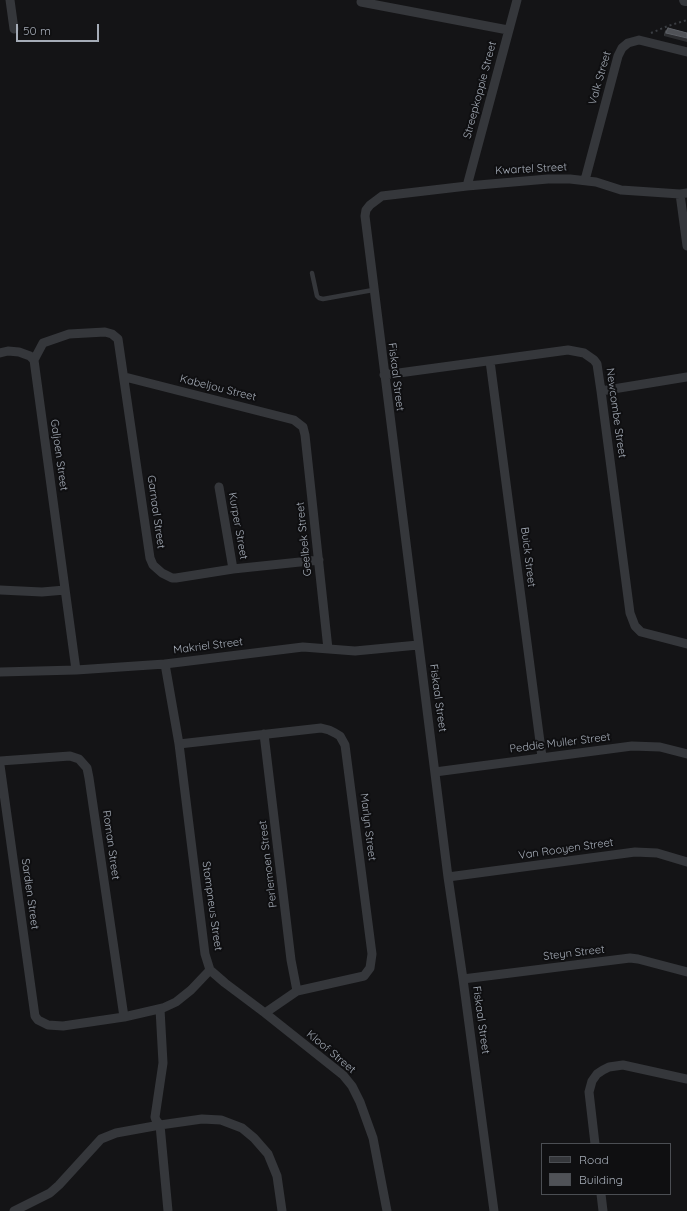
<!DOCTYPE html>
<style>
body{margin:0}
#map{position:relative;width:687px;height:1211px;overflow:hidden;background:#141416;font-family:Quicksand,sans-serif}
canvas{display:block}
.legend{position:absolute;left:541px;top:1143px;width:130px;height:52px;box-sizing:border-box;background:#0f0f11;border:1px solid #4b4e53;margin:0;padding:5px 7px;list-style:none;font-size:12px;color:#a5acb7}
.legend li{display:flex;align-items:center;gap:8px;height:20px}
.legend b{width:20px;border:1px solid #4b4e53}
.scale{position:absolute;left:16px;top:24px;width:83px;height:18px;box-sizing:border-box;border:2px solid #a5acb7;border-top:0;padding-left:5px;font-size:12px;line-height:14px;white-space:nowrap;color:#a5acb7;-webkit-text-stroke:3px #0f0f11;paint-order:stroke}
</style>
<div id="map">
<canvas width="687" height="1211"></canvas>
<ul class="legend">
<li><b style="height:5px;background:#35373b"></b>Road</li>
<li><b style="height:11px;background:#505257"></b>Building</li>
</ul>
<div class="scale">50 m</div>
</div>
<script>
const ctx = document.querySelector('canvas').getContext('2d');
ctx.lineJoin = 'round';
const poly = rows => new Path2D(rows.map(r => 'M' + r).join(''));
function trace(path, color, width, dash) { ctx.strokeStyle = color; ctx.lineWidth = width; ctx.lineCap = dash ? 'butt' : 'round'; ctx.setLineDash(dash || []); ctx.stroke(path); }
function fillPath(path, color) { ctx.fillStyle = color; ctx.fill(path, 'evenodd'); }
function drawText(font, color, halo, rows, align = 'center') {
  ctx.font = font + ' Quicksand,sans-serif'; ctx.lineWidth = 4; ctx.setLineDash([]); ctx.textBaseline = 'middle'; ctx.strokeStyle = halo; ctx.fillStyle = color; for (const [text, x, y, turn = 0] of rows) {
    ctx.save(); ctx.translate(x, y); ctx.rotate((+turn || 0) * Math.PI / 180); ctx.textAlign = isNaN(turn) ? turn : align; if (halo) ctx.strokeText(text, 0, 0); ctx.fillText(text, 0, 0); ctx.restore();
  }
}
trace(poly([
 [651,33,668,26,687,20]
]), '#3b3e43', 2, [2, 3]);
trace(poly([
 [312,273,317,296,319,298,323,299,373,290]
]), '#35373b', 4.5);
trace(poly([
 [10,0,14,29],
 [361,2,508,30],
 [585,180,618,56,622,48,628,43,639,40,687,52],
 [467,186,517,0],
 [680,194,687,246],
 [0,353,8,351,19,352,30,356,34,360,76,670],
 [34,360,43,343,69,334,105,332,112,334,118,339,150,558,153,565,162,573,172,578,176,578,233,569,319,560],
 [490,361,542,757],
 [384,375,568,350,584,353,594,360,597,364,601,391,630,613,635,626,641,632,687,644],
 [125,377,294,420,303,427,305,435,328,649],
 [601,391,687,377],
 [219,487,233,569],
 [0,590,42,592,65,590],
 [0,672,76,670,165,664,303,647,355,651,418,645],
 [264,734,291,960,297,991],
 [179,744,321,728,329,730,335,733,340,736,345,745,372,954,370,968,364,976,297,991,265,1013],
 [0,761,70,756,79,759,87,768,89,778,124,1017],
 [0,765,35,1016,38,1020,48,1025,63,1026,124,1017,163,1008,176,1002,191,990,210,970,205,954,179,744,165,664],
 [435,772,632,746,660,747,687,754],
 [448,877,635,852,657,853,687,862],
 [210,970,225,983,265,1013,343,1075,352,1086,360,1102,373,1138,387,1211],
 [463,979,630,958,638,959,687,972],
 [160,1009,163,1063,155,1117,156,1120,160,1125],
 [160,1125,168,1211],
 [595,1144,589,1092,592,1081,597,1074,603,1070,609,1067,623,1065,687,1079],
 [601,1194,603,1211],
 [14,1211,50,1193,59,1185,101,1139,116,1133,160,1125,202,1119,221,1120,242,1128,254,1138,268,1154,277,1176,282,1211],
 [494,1211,463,979,448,877,365,216,366,210,370,205,382,196,467,186,548,179,570,179,596,182,621,190,680,194,687,193]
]), '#35373b', 9);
trace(poly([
 [685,0,687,0]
]), '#35373b', 12);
fillPath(poly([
 [668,28,687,33,664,36,665,31]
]), '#45474b');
fillPath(poly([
 [666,33,687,38,687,42,664,36]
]), '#2d2e31');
const building = poly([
 [668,28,687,33,687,38,666,33,668,28]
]);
fillPath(building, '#505257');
trace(building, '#5d6066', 1);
drawText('11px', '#a5acb7', '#0f0f11', [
 ["Valk Street",600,78,-74],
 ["Streepkoppie Street",480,90,-75],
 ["Kwartel Street",531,169,-3],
 ["Fiskaal Street",396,377,83],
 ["Kabeljou Street",218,388,14],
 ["Newcombe Street",616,413,82],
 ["Galjoen Street",59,455,82],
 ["Garnaal Street",156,512,82],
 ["Kurper Street",238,526,80],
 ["Geelbek Street",304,539,-96],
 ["Buick Street",528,557,83],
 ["Makriel Street",208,646,-7],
 ["Fiskaal Street",438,698,82],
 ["Peddie Muller Street",560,743,-7],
 ["Marlyn Street",368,827,83],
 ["Roman Street",111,845,82],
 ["Van Rooyen Street",566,849,-8],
 ["Perlemoen Street",268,864,-97],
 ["Sardien Street",30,894,82],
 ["Stompneus Street",212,906,82],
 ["Steyn Street",574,953,-7],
 ["Fiskaal Street",481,1020,82],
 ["Kloof Street",331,1052,40]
]);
</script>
